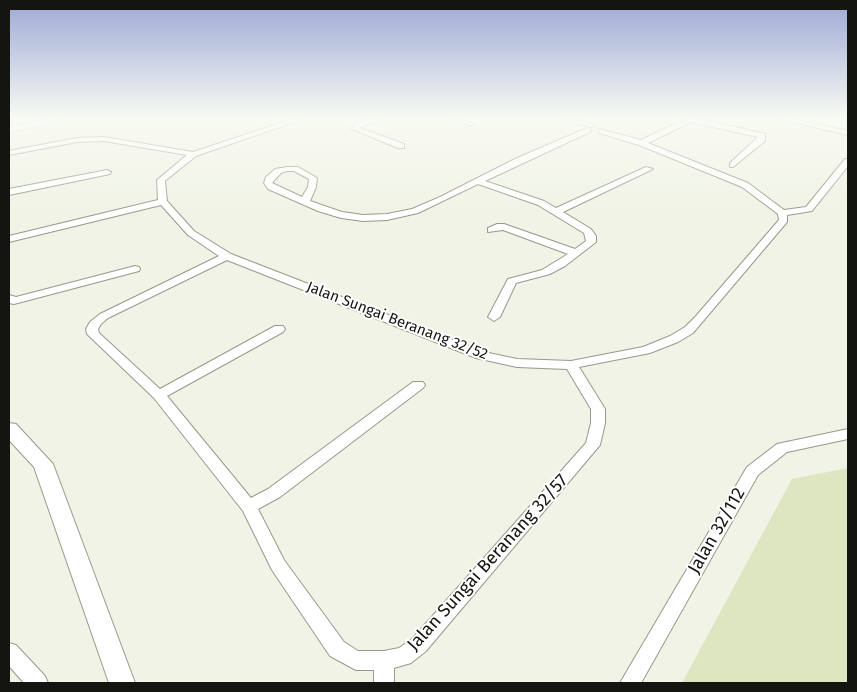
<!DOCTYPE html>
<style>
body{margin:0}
#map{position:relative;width:857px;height:692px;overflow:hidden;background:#f0f3e5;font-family:"Fira Sans",sans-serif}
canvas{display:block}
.frame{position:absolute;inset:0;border:10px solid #141510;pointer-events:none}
</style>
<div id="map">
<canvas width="857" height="692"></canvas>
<div class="frame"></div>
</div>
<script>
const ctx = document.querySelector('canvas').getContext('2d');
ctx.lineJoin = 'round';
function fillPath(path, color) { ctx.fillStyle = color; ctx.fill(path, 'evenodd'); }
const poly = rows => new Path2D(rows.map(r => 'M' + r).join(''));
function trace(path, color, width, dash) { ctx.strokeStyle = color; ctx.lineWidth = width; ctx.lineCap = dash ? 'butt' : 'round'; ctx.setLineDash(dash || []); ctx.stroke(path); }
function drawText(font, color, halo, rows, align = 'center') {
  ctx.font = font + ' "Fira Sans",sans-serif'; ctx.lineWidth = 4; ctx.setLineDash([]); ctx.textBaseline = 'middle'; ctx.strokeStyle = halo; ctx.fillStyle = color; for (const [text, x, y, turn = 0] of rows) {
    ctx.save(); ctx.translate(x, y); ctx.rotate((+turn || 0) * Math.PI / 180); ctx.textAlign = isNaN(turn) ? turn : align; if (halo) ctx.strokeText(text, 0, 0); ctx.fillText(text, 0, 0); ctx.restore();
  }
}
fillPath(poly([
 [848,468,848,683,682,683,792,479]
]), '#dee5c1');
const minor = poly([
 [295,118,306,118,196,156,165,181,167,201,194,231,231,254,484,352,517,359,571,361,643,347,670,336,685,327,696,316,779,220,778,214,742,187,639,145,599,133,599,129,641,140,688,118,697,118,765,134,765,141,733,167,730,167,730,163,758,137,691,122,648,143,748,183,784,210,806,207,845,159,848,159,848,166,812,211,787,215,787,222,693,333,678,342,650,353,579,367,605,409,605,423,600,445,426,651,411,663,394,668,394,683,374,683,374,670,356,670,330,656,272,570,243,511,154,398,87,334,86,329,90,322,100,314,219,256,188,235,161,205,9,242,9,236,158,200,157,180,187,155,104,141,77,142,9,155,9,151,77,138,104,137,193,152,295,118],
 [227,260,476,358,517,367,567,369,591,409,591,423,586,443,412,639,399,648,384,651,358,651,344,642,284,560,258,509,280,497,423,388,425,385,423,382,413,382,268,489,251,498,167,396,283,332,285,329,283,326,275,326,160,389,99,333,98,329,101,324,108,318,227,260],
 [371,118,382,118,360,128,404,144,404,148,398,148,352,129,355,123,371,118],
 [449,118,460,118,474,124,470,126,449,118],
 [558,118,571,118,595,125,591,127,558,118],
 [774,118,789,118,848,131,848,135,774,118],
 [587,128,591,130,590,132,485,181,544,201,556,208,646,167,653,169,563,212,591,229,596,236,596,242,565,266,550,274,516,283,500,317,494,321,488,317,508,279,542,270,568,254,503,230,488,232,488,228,497,224,504,224,575,249,586,241,584,233,538,205,478,184,418,213,387,220,363,221,341,218,318,211,268,189,264,183,266,177,275,169,287,167,298,167,317,178,316,187,310,201,342,212,363,215,387,214,412,209,440,197,517,158,587,128],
 [287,171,294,171,309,179,308,187,302,197,272,183,281,173,287,171],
 [107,170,111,172,110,174,9,195,9,189,107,170],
 [135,266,139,267,140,269,139,271,14,304,9,303,9,295,16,297,135,266],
 [848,429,848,439,787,452,758,475,641,683,620,683,747,467,777,444,848,429],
 [9,643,16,645,45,676,48,683,24,683,9,666,9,643]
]);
const tertiary = poly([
 [9,423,16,424,53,464,135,683,109,683,34,467,9,440,9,423]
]);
const secondary = poly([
 [48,118,68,118,9,133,9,127,48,118]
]);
trace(minor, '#96998c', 2);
trace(tertiary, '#96998c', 2);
trace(secondary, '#96998c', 1);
fillPath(minor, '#fff');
fillPath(tertiary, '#fff');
fillPath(secondary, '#fff');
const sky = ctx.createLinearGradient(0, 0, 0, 215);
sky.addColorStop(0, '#9da9d5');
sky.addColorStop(0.55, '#f8faf3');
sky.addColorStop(1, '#f8faf300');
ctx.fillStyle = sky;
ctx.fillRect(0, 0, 857, 215);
drawText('15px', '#141510', '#fff', [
 ["Jalan Sungai Beranang 32/52",397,321,21]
]);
drawText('18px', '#141510', '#fff', [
 ["Jalan 32/112",717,531,-60],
 ["Jalan Sungai Beranang 32/57",488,563,-48]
]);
</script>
